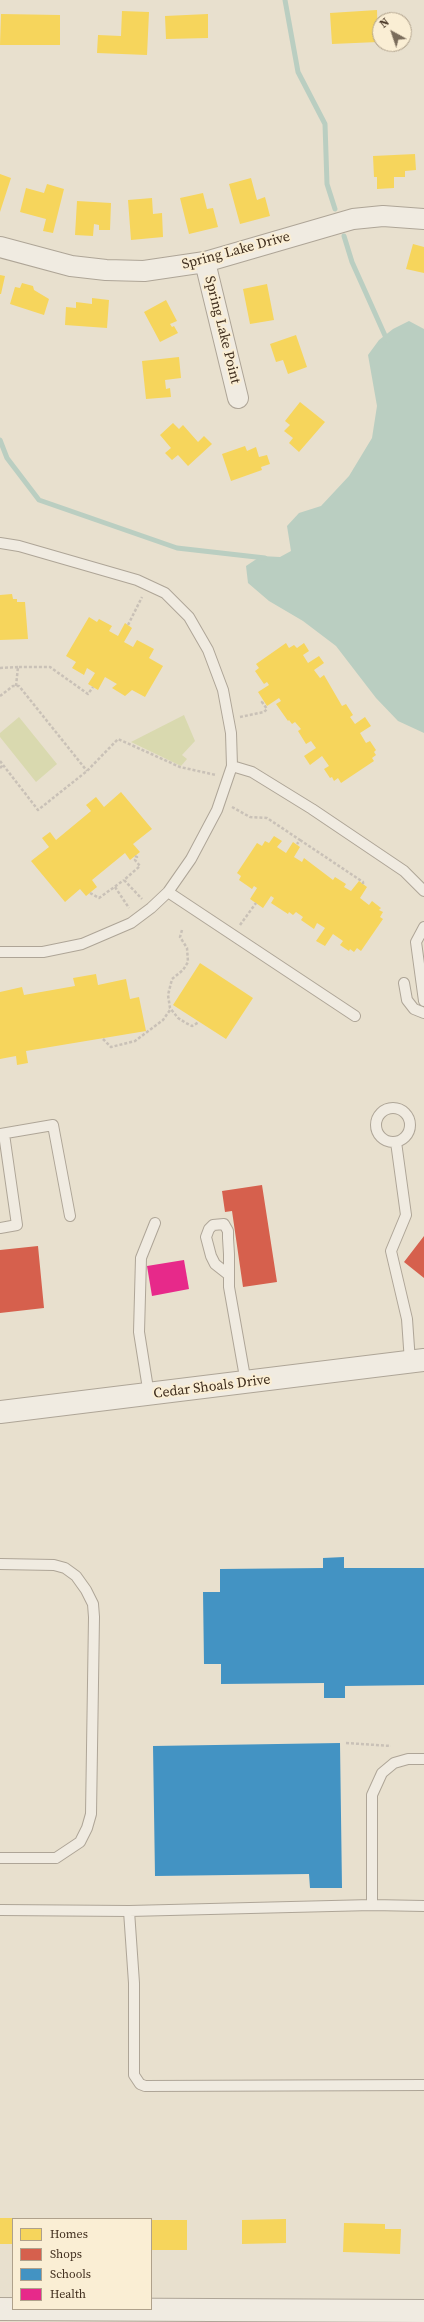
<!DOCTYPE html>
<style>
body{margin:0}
#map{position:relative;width:424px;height:2322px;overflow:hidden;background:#e8e0ce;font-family:"Source Serif 4",serif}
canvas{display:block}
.legend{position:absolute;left:12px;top:2218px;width:140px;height:92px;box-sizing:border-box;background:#faeed4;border:1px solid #afa18b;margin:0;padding:5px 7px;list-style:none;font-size:12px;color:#3f2d1d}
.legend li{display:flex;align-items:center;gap:8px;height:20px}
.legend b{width:20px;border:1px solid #afa18b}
.north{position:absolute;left:372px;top:12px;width:40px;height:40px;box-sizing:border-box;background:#faeed4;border:1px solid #afa18b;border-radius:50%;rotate:320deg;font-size:11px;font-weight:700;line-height:16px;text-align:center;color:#3f2d1d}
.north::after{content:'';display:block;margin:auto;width:14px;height:18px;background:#7a6c5b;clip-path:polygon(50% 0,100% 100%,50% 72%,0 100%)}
</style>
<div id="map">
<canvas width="424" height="2322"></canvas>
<ul class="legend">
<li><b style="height:11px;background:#f6d55c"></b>Homes</li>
<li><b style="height:11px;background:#d6604d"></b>Shops</li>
<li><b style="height:11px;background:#4393c3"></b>Schools</li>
<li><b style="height:11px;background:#e7298a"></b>Health</li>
</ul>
<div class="north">N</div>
</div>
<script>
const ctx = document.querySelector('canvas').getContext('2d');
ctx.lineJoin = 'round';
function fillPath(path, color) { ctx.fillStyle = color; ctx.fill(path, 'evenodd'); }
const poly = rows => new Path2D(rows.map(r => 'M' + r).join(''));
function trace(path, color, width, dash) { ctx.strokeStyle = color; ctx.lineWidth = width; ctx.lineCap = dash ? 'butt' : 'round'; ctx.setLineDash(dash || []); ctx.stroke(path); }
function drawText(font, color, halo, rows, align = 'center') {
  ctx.font = font + ' "Source Serif 4",serif'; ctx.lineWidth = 4; ctx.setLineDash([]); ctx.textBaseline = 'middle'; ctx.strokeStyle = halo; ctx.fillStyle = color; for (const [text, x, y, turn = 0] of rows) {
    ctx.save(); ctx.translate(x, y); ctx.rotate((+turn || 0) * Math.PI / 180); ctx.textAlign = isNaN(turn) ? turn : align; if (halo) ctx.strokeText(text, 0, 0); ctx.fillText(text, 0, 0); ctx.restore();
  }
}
fillPath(poly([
 [184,715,195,741,182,755,187,759,181,766,131,742],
 [19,717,57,764,36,782,0,737,0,733]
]), '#d9d9af');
fillPath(poly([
 [409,321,424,329,424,733,398,721,376,698,336,646,303,621,269,601,248,583,246,566,261,556,280,557,291,551,287,526,299,513,321,506,349,476,372,438,377,406,368,355,379,340,393,329]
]), '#bacec1');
fillPath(poly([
 [377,10,378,42,332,44,330,13],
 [122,11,149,12,147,55,97,53,98,35,121,36],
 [1,14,60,15,60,45,0,45],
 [208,14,208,38,166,39,165,16],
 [415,154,416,170,405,171,405,177,394,177,394,188,377,189,377,177,374,177,373,156],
 [0,174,11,178,0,212],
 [251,178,257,200,265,197,270,216,240,224,229,184],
 [47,184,64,189,53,233,43,231,46,219,20,212,26,188,44,193],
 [203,193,207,209,213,208,218,227,189,234,180,198],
 [152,198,153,214,162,213,163,237,131,240,128,200],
 [77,201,111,203,110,230,99,230,99,225,94,224,93,236,75,235],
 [413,244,424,247,424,273,406,269],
 [0,275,5,276,1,294,0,294],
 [22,283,33,286,34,290,49,299,44,315,10,304,15,287,20,288],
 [267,284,274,320,250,324,243,289],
 [92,298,109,300,107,328,65,325,66,307,76,308,76,302,92,304],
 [166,300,177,321,170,324,172,327,174,326,178,333,160,342,144,312],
 [296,335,307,367,288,374,283,360,276,362,270,344],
 [179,357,181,378,165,380,166,389,170,388,171,397,146,399,142,361],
 [300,402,325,422,299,452,289,443,293,438,284,431,290,425,285,421],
 [173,423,179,429,183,425,198,442,204,436,212,444,188,466,178,455,172,460,165,453,171,448,160,435],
 [245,446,247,451,256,447,259,457,267,455,270,464,261,467,262,470,231,481,222,454],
 [12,594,13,599,17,599,17,602,25,602,28,639,0,640,0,595],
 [89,617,97,622,99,619,112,626,109,631,118,636,125,623,132,628,124,642,133,647,137,640,154,649,149,658,163,666,145,697,132,690,125,696,112,688,117,684,105,677,98,690,88,684,95,673,87,668,84,675,72,668,76,662,66,656],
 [286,643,289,648,294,645,297,648,304,643,309,651,303,655,308,663,319,656,324,663,314,670,320,678,324,675,342,706,346,704,353,715,350,717,355,724,365,717,371,726,360,733,366,743,370,741,376,750,374,752,376,755,372,758,374,761,341,783,338,778,334,781,332,777,330,778,324,769,329,766,322,756,310,765,304,756,316,748,311,741,306,744,298,731,301,729,295,722,292,724,289,720,288,721,276,704,281,701,279,698,267,706,258,692,269,685,267,682,264,684,255,671,259,668,256,664],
 [121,792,152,829,133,844,140,852,130,860,125,853,92,880,97,887,86,896,80,889,65,902,31,861,49,847,42,838,50,832,56,840,91,811,86,805,96,797,104,807],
 [274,836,282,841,277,847,286,853,293,842,300,847,294,857,302,862,304,858,333,880,335,877,346,884,344,887,351,891,359,881,367,887,360,898,369,905,372,901,381,908,379,910,383,912,380,917,383,919,361,951,357,948,354,952,350,949,349,951,340,945,343,941,333,934,325,946,316,941,325,928,317,923,314,929,301,920,303,917,296,912,293,915,289,912,288,914,271,903,274,898,271,896,263,908,250,899,257,888,254,886,252,889,239,880,241,876,237,873,257,843,262,846,265,841,269,843],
 [200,963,253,998,226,1039,173,1005],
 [96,974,98,985,126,979,130,999,139,997,146,1031,26,1051,28,1063,17,1065,16,1056,0,1059,0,992,22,987,24,995,75,986,73,978],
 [0,2218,13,2218,13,2244,0,2244],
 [286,2219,286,2243,242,2244,242,2220],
 [151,2220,187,2220,187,2250,151,2250],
 [344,2223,385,2224,385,2229,401,2229,400,2254,343,2252]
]), '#f6d55c');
fillPath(poly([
 [262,1185,277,1282,243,1287,232,1211,225,1212,222,1191],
 [424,1236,424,1278,404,1262],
 [38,1246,44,1308,0,1313,0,1250]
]), '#d6604d');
fillPath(poly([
 [344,1557,344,1568,424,1568,424,1685,345,1686,345,1698,324,1698,324,1683,221,1684,221,1664,204,1664,203,1592,220,1592,220,1569,323,1568,323,1558],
 [340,1743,342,1888,310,1888,309,1874,155,1876,153,1746]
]), '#4393c3');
fillPath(poly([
 [184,1260,189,1289,152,1296,147,1266]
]), '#e7298a');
trace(poly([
 [285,0,298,72,325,124,327,184,335,209],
 [344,236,352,262,387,340],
 [0,440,7,458,39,500,177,548,265,558]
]), '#bacec1', 5);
const service = poly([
 [0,543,19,546,137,580,165,593,189,617,208,650,223,690,231,733,232,766,217,810,191,859,168,892,151,908,131,923,82,944,43,952,0,952],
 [232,766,252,772,312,809,404,871,424,891],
 [168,892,355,1016],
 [424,927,416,942,424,1001],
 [404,983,407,1000,414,1009,424,1013],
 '376 1125a17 17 0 1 1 34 0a17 17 0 1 1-34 0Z',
 [0,1134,53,1125,70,1216],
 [396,1142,406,1215,391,1251,407,1319,410,1362],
 [0,1228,17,1225,4,1134],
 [229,1275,215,1264,211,1256,206,1237,209,1229,213,1225,224,1224,228,1231,228,1238,229,1254,229,1287,246,1383],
 [149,1395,139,1332,141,1258,155,1223],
 [0,1564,54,1565,65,1568,76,1576,86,1590,93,1604,94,1617,91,1814,87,1828,80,1842,56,1858,0,1858],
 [372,1905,372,1795,382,1773,394,1763,408,1759,424,1759],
 [0,1910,129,1911,372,1905,424,1906],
 [129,1911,134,1983,134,2075,140,2084,145,2086,424,2085]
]);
const minor = poly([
 [0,247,71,266,106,270,144,271,205,262,353,219,383,216,424,219],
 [205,262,238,398]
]);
const tertiary = poly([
 [0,1412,424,1360],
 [0,2309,424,2311]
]);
trace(service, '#aea597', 12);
trace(minor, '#aea597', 22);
trace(tertiary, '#aea597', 24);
trace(poly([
 [128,625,142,597],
 [0,668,18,667],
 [16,686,18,667,50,667,88,694,93,687],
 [0,696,13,686,19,686,87,771],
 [240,717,264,712,267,709,262,702,264,701],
 [0,761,38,810,87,771,118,739,180,767,216,775],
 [0,768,3,765],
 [232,807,250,817,267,818,300,840,297,844],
 [300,840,363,882,363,884],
 [135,856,137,857,135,860,140,866,124,880,142,899],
 [115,887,129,908],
 [90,893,99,898,124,880],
 [240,925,256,903],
 [182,930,180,937,187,948,188,962,183,970,172,979,168,995,170,1008,178,1018,186,1023,192,1026,199,1022],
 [103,1039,111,1047,135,1041,163,1020,170,1010],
 [346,1743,391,1746]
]), '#c9c1b7', 2.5, [3, 2]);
trace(service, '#f0ebe1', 10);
trace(minor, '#f0ebe1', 20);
trace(tertiary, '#f0ebe1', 22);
drawText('14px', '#3f2d1d', '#faeed4', [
 ["Spring Lake Drive",236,251,-15],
 ["Spring Lake Point",222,330,76],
 ["Cedar Shoals Drive",212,1387,-7]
]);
</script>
